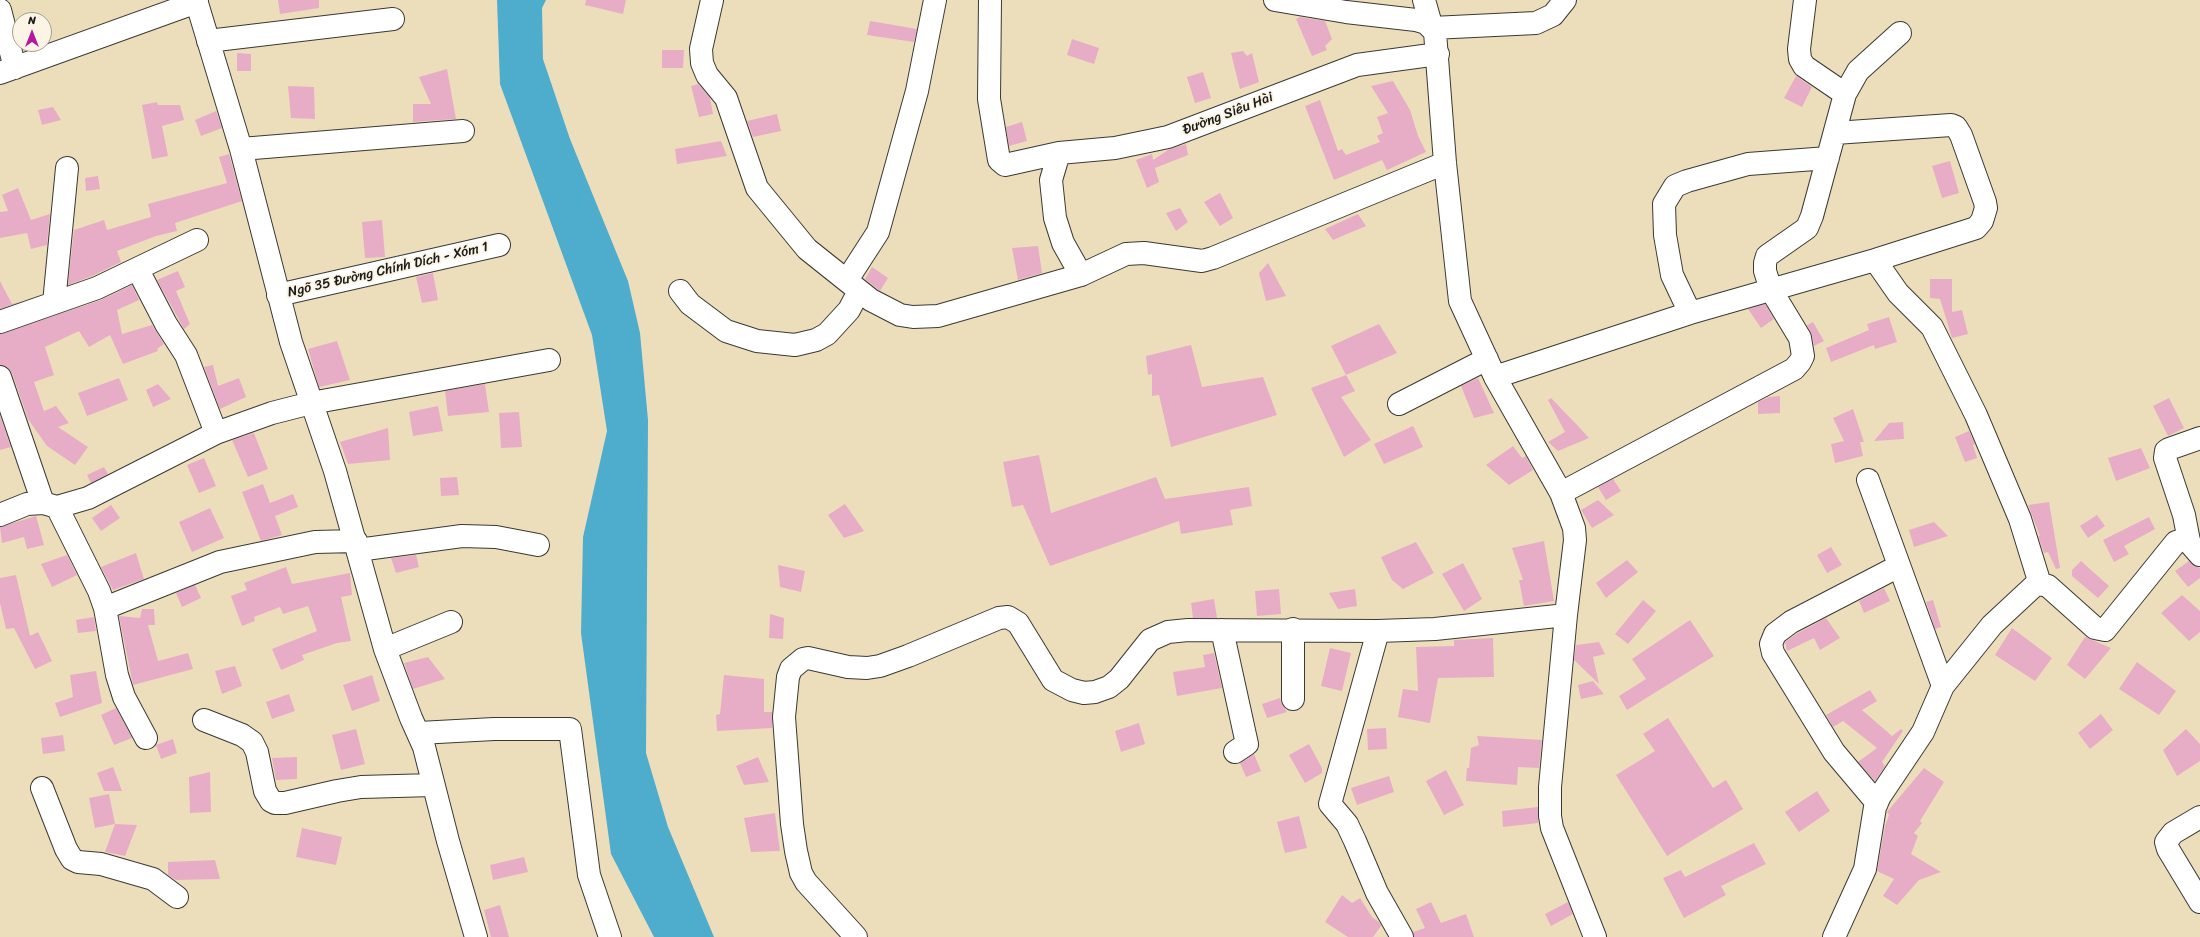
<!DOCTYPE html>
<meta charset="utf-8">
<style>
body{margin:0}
#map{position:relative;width:2200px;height:937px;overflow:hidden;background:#eddebb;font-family:Sriracha,sans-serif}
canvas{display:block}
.north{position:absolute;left:12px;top:12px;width:40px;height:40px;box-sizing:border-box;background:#fcf5e5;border:1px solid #a29e95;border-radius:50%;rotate:0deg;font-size:11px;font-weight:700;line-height:16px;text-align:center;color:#1c1c1c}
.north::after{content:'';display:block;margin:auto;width:14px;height:18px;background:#b5179e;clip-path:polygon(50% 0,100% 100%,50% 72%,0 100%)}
</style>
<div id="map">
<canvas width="2200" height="937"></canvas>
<div class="north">N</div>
</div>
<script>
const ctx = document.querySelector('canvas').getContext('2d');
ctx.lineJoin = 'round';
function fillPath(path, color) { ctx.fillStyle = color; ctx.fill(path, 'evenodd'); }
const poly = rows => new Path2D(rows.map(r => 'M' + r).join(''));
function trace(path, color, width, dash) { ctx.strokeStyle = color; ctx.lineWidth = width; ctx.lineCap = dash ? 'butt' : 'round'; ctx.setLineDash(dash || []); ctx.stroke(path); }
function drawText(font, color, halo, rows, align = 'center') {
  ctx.font = font + ' Sriracha,sans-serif'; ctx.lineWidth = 4; ctx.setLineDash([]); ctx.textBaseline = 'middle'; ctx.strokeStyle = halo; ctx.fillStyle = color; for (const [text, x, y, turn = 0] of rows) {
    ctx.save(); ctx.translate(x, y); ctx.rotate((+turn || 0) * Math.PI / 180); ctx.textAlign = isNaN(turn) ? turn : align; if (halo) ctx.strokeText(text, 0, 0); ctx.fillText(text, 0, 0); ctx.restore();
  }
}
fillPath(poly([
 [497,0,546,0,542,8,543,59,570,139,628,281,640,333,648,420,646,753,668,827,714,937,654,937,611,854,581,633,583,537,607,431,592,335,500,84]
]), '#4eadcd');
fillPath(poly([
 [278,0,319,0,319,8,280,14],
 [586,0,626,0,623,14,585,5],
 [1300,17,1325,21,1332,39,1325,46,1327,50,1312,56,1296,19],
 [870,21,917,29,914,42,867,35],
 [1072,39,1099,48,1094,64,1067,55],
 [662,50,684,50,683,68,662,68],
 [1243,51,1247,56,1252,53,1259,82,1240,89,1231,53],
 [237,53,251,54,251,71,237,71],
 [447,69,456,119,413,122,413,104,431,104,419,77],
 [1203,72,1211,98,1195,103,1187,77],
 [1796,76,1812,87,1802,107,1784,98],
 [1393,81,1410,110,1418,136,1426,152,1387,170,1382,160,1334,180,1305,106,1320,100,1338,151,1342,149,1346,155,1380,142,1377,136,1383,133,1377,117,1388,113,1371,86],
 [698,84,710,98,713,114,699,117,691,86],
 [288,86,314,87,315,119,291,118],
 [157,102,158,105,180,105,184,120,162,126,168,156,152,159,142,105],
 [53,107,61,120,42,125,38,110],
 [216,111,222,128,201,136,195,120],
 [777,114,781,131,753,137,747,121],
 [1022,122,1027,141,1009,146,1006,127],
 [721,141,727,156,677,164,675,149],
 [1186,144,1188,155,1155,168,1159,182,1147,188,1136,160,1152,154,1153,160,1168,150],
 [229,154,242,201,175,223,177,231,156,236,117,251,121,262,92,276,68,285,74,230,104,220,107,230,151,217,148,204,227,183,219,157],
 [1950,161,1959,193,1942,198,1932,166],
 [98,176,100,189,86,191,85,178],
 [18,188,31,220,50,214,47,245,31,249,27,233,0,238,0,212,8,211,2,195],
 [1220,193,1233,218,1220,226,1204,202],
 [1180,208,1188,222,1176,231,1166,213],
 [1358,214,1366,226,1333,240,1325,229],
 [382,220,385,257,365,258,362,222],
 [1038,246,1042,273,1018,280,1012,248],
 [1268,263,1286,296,1266,301,1259,273],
 [872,267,888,278,880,291,865,279],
 [178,271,185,287,176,291,190,324,184,329,157,280],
 [433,273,438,300,422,303,416,277],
 [1930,279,1952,279,1952,312,1962,310,1968,334,1952,338,1940,299,1930,298],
 [0,281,12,304,23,301,0,309],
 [132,285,139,300,117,310,122,334,152,325,164,344,157,349,158,351,123,364,110,335,89,347,79,331,45,347,54,375,34,382,44,411,56,406,69,423,58,427,88,447,75,465,47,446,28,419,12,373,8,367,0,365,0,334,101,300],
 [1765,304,1774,319,1761,328,1748,309],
 [1889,317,1897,342,1875,349,1874,345,1831,362,1826,348,1869,330,1867,324],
 [1813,322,1824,341,1814,346,1812,336,1807,325],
 [1379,324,1397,353,1346,375,1331,346],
 [337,341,350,380,319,387,308,349],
 [1191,345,1202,387,1263,377,1277,415,1171,447,1159,395,1152,396,1152,374,1148,375,1146,356],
 [213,365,218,386,239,378,246,397,220,409,204,367],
 [1346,375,1355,391,1341,397,1371,440,1344,457,1311,388],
 [119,378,128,400,87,416,78,393],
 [1478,378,1494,413,1474,418,1461,386],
 [158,384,171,399,153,407,146,390],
 [485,384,489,412,448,416,445,391],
 [1780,396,1780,413,1758,414,1758,402,1769,397],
 [1551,398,1579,427,1589,438,1558,451,1548,442,1565,432,1548,400],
 [2169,398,2184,428,2168,436,2153,406],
 [438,406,443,431,413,436,409,412],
 [1853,409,1864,442,1860,442,1863,456,1835,463,1831,444,1844,441,1833,418],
 [519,412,522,447,501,448,499,413],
 [0,416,11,447,0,450],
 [1903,422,1904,439,1874,441,1889,423],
 [1413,426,1423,447,1384,464,1374,444],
 [388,428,390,460,348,464,340,442],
 [1969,431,1975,444,1973,445,1977,458,1965,462,1955,437],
 [254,433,268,469,248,477,232,440],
 [1513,446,1522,458,1526,456,1533,470,1509,485,1486,465],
 [2141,448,2150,468,2116,481,2108,458],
 [1039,455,1051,513,1156,477,1165,499,1249,487,1252,506,1230,510,1233,525,1181,534,1179,521,1050,566,1023,505,1012,507,1003,462],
 [204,458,216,486,199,493,187,465],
 [104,467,108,474,91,483,87,475],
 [457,477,459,495,441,496,440,478],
 [1613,479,1621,491,1606,500,1598,487],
 [263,484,270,503,293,494,298,507,275,516,282,535,261,541,242,492],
 [1598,500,1614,515,1592,528,1581,510],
 [2049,502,2060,568,2056,569,2048,552,2044,553,2038,536,2040,536,2028,505],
 [845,504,864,531,844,538,828,515],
 [111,505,120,518,101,531,92,518],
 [210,508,224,538,192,552,179,522],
 [2097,515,2105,526,2088,538,2080,526],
 [36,516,44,545,27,549,24,537,2,543,0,527],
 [2149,517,2155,529,2124,546,2129,554,2114,562,2103,540],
 [1934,522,1948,536,1914,547,1909,530],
 [1544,541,1554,601,1524,606,1519,580,1523,580,1512,548],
 [1416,542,1434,573,1403,589,1392,580,1381,557],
 [1831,547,1842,565,1827,573,1817,555],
 [136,553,144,579,113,590,101,567],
 [67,555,77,575,52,587,41,564],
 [416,555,419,567,396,573,391,558],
 [1627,560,1638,572,1606,598,1596,583],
 [2081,561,2109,586,2098,598,2072,576,2072,570],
 [2189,561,2200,568,2200,578,2188,587,2175,571],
 [1463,563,1482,599,1464,611,1442,574],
 [778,565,805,571,801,592,780,587],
 [286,567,292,584,350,573,352,595,341,597,351,641,337,643,302,655,304,660,281,670,272,649,317,631,308,606,283,614,280,607,254,617,255,621,242,626,231,596,247,590,244,583],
 [16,575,30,636,38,632,52,661,35,669,14,628,6,629,0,603,0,578],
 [195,585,201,598,182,607,176,593],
 [1884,588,1890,601,1864,613,1859,601],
 [1279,589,1281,614,1257,616,1255,591],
 [1355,589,1357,606,1338,609,1329,593],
 [2182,595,2200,611,2200,632,2189,641,2161,613],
 [1214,599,1217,618,1193,618,1191,603],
 [1643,600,1656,611,1628,644,1615,634],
 [1933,600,1941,627,1935,629,1926,602],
 [142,609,154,609,155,625,148,625,158,661,188,653,193,669,133,685,119,616,140,618],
 [770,614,784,618,783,639,769,638],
 [94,617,96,631,78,633,76,620],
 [1826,618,1840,638,1820,650,1814,638,1787,651,1785,642,1798,633],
 [1690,620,1714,656,1627,710,1619,696,1646,679,1632,659],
 [2012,628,2052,658,2035,681,1995,655],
 [2085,637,2111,648,2085,679,2067,665],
 [1493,638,1494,677,1438,678,1430,723,1398,717,1403,689,1418,691,1416,647,1454,646,1454,640],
 [1599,642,1605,654,1593,657,1599,684,1574,660,1576,645],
 [1330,648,1351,653,1342,691,1321,686],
 [1214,653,1222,688,1177,696,1173,672,1205,667,1203,655],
 [428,657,445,679,413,689,404,663],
 [2137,662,2176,691,2159,715,2119,689],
 [235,666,242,686,222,694,215,671],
 [96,671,102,703,60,717,55,703,73,697,70,675],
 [372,675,380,701,352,711,343,685],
 [724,675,764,679,764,712,772,712,772,728,717,731,716,715,720,714],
 [1593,681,1604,694,1581,699,1578,685],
 [1870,690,1877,701,1862,710,1892,736,1901,729,1903,731,1882,762,1885,766,1875,781,1858,762,1877,748,1843,721,1833,727,1826,715],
 [289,694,295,711,272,719,266,702],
 [1280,698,1282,705,1287,712,1267,718,1262,704],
 [116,708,132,738,114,745,101,715],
 [2101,714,2113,730,2090,749,2078,733],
 [1668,718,1713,788,1726,780,1743,809,1667,856,1616,775,1655,751,1643,734],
 [1139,723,1145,744,1121,752,1115,731],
 [1386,728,1387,749,1368,750,1367,729],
 [356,729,365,764,341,770,332,735],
 [2186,729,2200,744,2200,761,2177,776,2163,750],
 [63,735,65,751,43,754,41,738],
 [1477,736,1542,740,1539,768,1518,767,1517,785,1466,781,1467,768,1469,768,1471,748,1479,745],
 [173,739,177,753,161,759,156,745],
 [1309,744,1322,768,1322,773,1305,783,1289,755],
 [1254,754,1261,771,1246,777,1240,763],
 [297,757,297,779,276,780,272,758],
 [758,757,769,782,744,785,736,766],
 [113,767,122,791,104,791,97,773],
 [1924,768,1944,782,1920,821,1922,823,1914,833,1918,836,1911,854,1941,872,1919,880,1897,905,1883,896,1894,879,1877,871,1885,826,1889,815,1887,812],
 [1446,770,1464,805,1444,815,1426,781],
 [210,772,211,812,190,813,189,777],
 [1389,776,1394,792,1357,805,1351,788],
 [1817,791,1830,811,1799,832,1785,812],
 [109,794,115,824,95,828,89,798],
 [1538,807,1538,823,1503,827,1502,811],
 [775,813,780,851,751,852,744,818],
 [1299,816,1307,848,1285,853,1277,822],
 [115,824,137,825,125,856,105,852],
 [302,828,342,837,336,865,296,857],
 [1754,843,1766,864,1721,886,1726,895,1684,918,1663,878,1681,870,1685,877],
 [524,857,528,872,493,880,490,865],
 [215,860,220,879,176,880,168,875,168,862],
 [1342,895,1352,903,1360,898,1372,917,1380,923,1381,926,1373,937,1348,937,1325,922],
 [1431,902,1441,923,1466,914,1474,937,1414,937,1413,932,1425,928,1416,909],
 [1568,902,1573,914,1551,926,1545,914],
 [500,905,509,937,491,937,484,910]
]), '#e7adc6');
const minor = poly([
 [196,0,241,149,291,342,335,471,385,649,411,718,424,747,448,841,476,937],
 [712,0,701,49,702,63,707,75,726,98,757,188,807,249,871,300,900,315,913,317,938,316,1081,275,1126,254,1144,253,1202,261,1213,258,1445,163],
 [990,0,989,99,999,160,1005,165,1059,153,1115,148,1168,137,1357,65,1438,54],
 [1275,0,1346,12,1416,20,1426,23,1435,32,1445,163,1460,301,1495,377,1561,493,1574,528,1575,540,1566,615,1550,787,1550,816,1552,828,1595,937],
 [1424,0,1432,28],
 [1805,0,1799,49,1800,59,1804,66,1845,94],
 [0,10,15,68],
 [1432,28,1536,23,1553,15,1565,0],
 [208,41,393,19],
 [0,73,197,2],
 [241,149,463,131],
 [1059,153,1051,180,1055,218,1063,243,1081,275],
 [1875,260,1898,293,1932,327,1976,415,2020,519,2040,584],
 [138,270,166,324,186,355,216,433],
 [847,280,878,232,917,91,935,0],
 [680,291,690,304,726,331,757,341,795,345,816,340,827,334,849,310,859,291],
 [278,295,499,245],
 [54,303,67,168],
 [1690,313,1672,275,1665,235,1664,204,1675,186,1687,181,1748,164,1828,158],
 [0,322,97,288,197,240],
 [0,377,43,503],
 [1495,377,1690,313,1875,260,1976,228,1982,221,1986,208,1985,202,1961,135,1956,127,1951,125,1835,133],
 [1399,404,1487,359],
 [1868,480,1943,686],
 [1561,493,1794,369,1800,362,1803,356,1800,338,1771,290,1765,271,1765,263,1767,256,1807,228,1812,216,1845,94,1858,71,1900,33],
 [57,507,99,591,105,608,117,675,124,697,146,738],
 [0,515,27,504,43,503,57,507,88,498,216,433,272,413,311,403,549,360],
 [2189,541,2184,515,2165,458,2166,451,2169,449,2200,438],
 [358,550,462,536,496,537,538,545],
 [105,608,220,562,315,542,356,541],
 [1222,630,1247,744,1235,752],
 [1378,631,1330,804,1347,824,1355,841,1377,893,1402,937],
 [385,649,451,622],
 [1293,699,1293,629],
 [204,720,242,735,252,742,257,752,265,791,271,801,275,803,285,803,337,791,361,787,433,785],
 [419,733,494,729,570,729,589,875,610,937],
 [42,788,66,849,72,859,78,862,101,864,153,879,177,897],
 [1877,803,1834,752,1773,653,1771,644,1775,634,1791,622,1899,566],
 [2200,817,2173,833,2166,842,2168,849,2200,902],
 [856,937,806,882,801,873,796,851,792,824,784,717,788,677,791,669,803,659,808,658,848,667,867,668,880,666,908,656,999,618,1008,617,1018,623,1053,680,1072,690,1084,693,1095,692,1109,687,1119,679,1150,640,1168,632,1188,630,1378,631,1435,629,1566,615],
 [1834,937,1865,869,1875,807,1880,796,1923,732,1943,686,1992,625,2034,586,2040,584,2048,586,2095,628,2105,630,2176,542,2186,539,2200,555]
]);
trace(minor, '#3b3934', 24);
trace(minor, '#fff', 22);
drawText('14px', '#1c1c1c', '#fcf5e5', [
 ["Đường Siêu Hài",1228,114,-21],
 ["Ngõ 35 Đường Chính Dích - Xóm 1",388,270,-13]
]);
</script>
